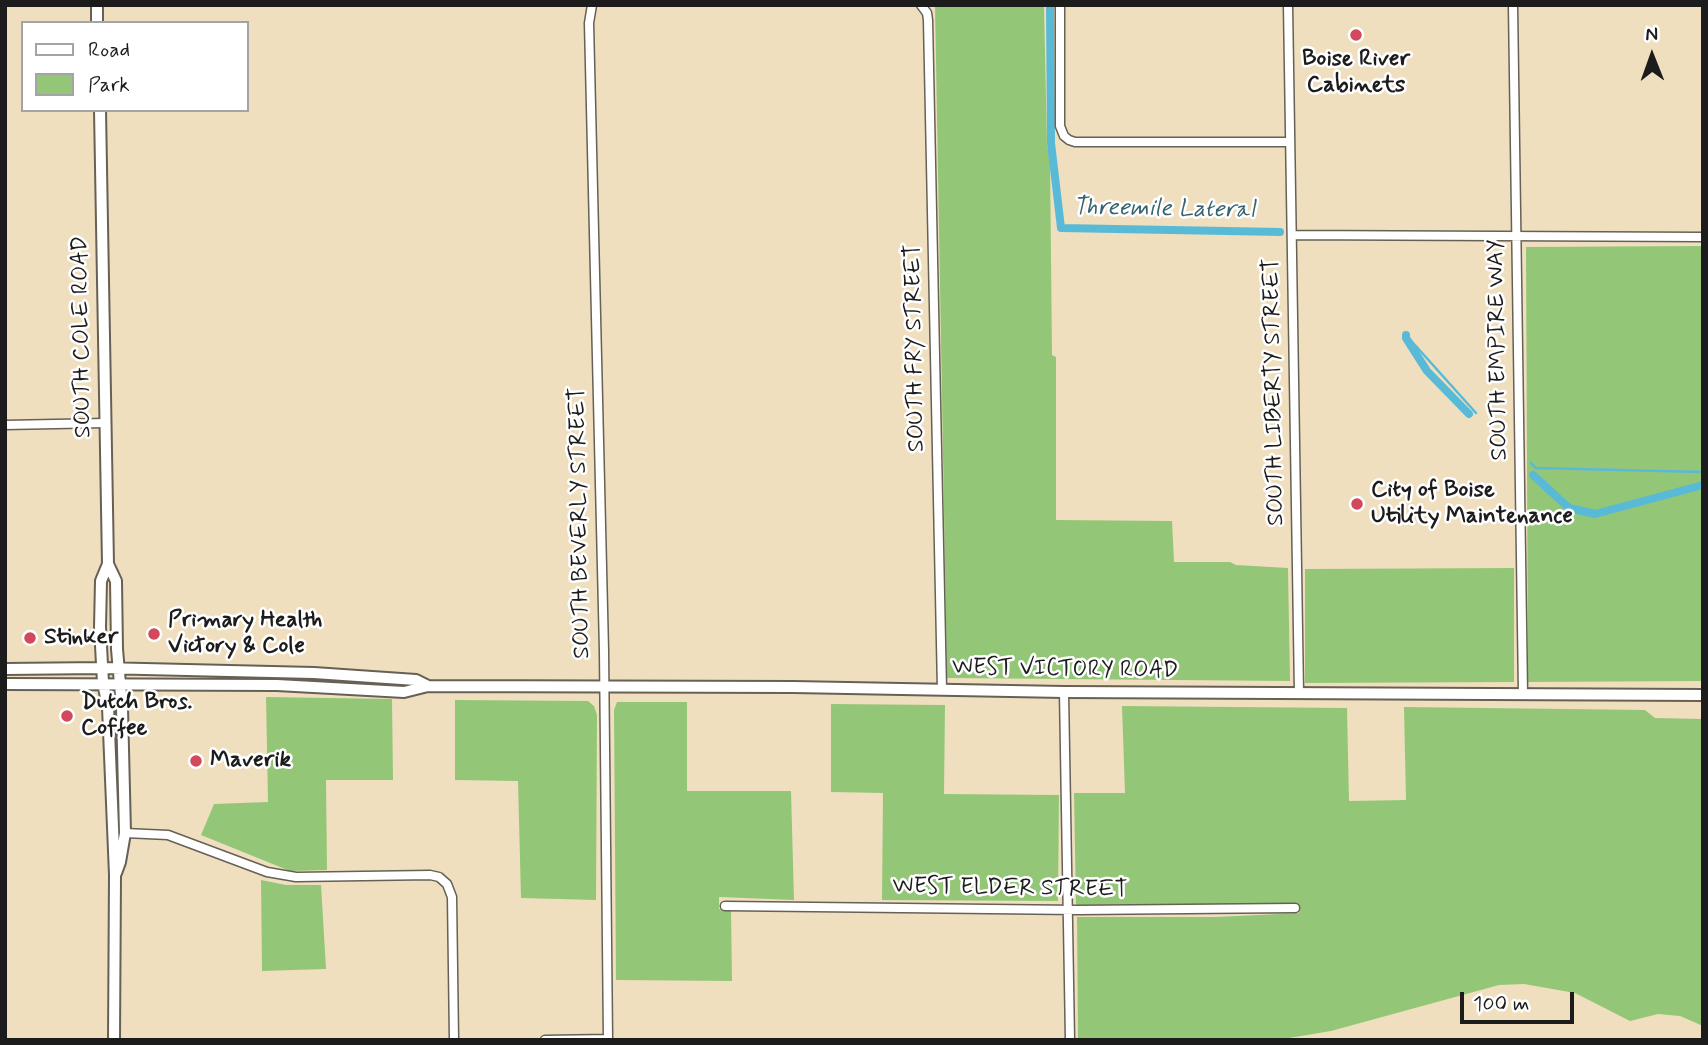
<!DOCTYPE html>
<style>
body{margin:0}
#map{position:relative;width:1708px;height:1045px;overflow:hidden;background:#efdfbf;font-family:Mynerve,sans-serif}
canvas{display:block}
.frame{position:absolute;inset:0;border:7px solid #1c1c1c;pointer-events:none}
.legend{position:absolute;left:21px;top:21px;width:228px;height:91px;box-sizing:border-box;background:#fff;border:2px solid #a4a4a4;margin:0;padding:9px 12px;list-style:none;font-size:21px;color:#1c1c1c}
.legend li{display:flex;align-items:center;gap:14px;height:35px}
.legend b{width:35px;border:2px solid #a4a4a4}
.north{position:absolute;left:1617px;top:21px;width:70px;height:70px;-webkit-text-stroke:5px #fff;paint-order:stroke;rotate:359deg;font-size:19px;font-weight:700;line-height:28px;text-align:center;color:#1c1c1c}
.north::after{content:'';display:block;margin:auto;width:24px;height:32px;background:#1c1c1c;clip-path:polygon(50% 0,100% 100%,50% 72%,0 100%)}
.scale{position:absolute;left:1460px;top:992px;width:114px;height:32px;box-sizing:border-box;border:4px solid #1c1c1c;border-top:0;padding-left:9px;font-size:21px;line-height:24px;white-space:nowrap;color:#1c1c1c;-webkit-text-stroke:5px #fff;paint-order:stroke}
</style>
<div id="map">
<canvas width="1708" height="1045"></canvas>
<div class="frame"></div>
<ul class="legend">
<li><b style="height:9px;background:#fff"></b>Road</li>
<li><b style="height:19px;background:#93c777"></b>Park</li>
</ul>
<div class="north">N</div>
<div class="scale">100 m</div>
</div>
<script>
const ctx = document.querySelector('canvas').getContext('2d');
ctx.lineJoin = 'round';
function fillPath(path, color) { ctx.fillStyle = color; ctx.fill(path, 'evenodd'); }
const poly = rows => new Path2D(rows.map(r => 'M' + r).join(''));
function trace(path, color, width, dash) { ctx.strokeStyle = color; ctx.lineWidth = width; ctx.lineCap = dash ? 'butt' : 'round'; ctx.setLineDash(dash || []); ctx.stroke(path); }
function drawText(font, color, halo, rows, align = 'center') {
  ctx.font = font + ' Mynerve,sans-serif'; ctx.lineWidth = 5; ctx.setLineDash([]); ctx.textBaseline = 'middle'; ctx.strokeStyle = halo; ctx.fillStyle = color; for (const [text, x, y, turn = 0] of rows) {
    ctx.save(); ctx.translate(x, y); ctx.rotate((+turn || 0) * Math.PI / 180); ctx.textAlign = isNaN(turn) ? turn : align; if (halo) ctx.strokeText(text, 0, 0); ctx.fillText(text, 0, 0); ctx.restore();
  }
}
fillPath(poly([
 [935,5,1044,5,1047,146,1050,157,1052,355,1056,357,1056,520,1172,521,1174,562,1230,562,1236,565,1288,568,1290,681,947,678],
 [1703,246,1703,681,1528,682,1526,247],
 [1514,568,1514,682,1305,683,1305,569],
 [266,697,392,699,393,780,326,780,327,870,290,871,201,835,214,804,268,802],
 [455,700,588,701,594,706,597,715,596,900,521,898,518,781,455,780],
 [617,702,687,702,687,791,791,791,794,900,719,897,719,909,731,909,732,981,616,980,614,710],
 [831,704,945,705,944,794,1059,795,1058,901,882,900,883,793,831,792],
 [1122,706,1347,708,1349,801,1406,800,1404,707,1645,710,1655,718,1703,719,1703,1026,1680,1016,1658,1014,1630,1021,1575,993,1524,984,1499,985,1331,1031,1277,1040,1078,1040,1077,917,1216,917,1299,913,1297,904,1076,905,1074,793,1125,793],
 [261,880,286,885,321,885,326,969,262,971]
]), '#93c777');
trace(poly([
 [1406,335,1476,413],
 [1531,463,1536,468,1703,472]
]), '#59bad8', 2.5);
trace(poly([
 [1050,5,1051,143,1061,228,1280,232],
 [1406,335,1406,338,1427,371,1469,414],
 [1533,475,1569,508,1595,514,1703,485]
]), '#59bad8', 8);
const street = poly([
 [592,5,589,23,604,651,608,1040],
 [921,5,927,13,928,20,942,690],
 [1060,5,1060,126,1064,136,1069,140,1075,142,1290,142],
 [1288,5,1299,693],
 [1513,5,1523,694],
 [1292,235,1703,237],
 [5,425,106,423],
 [1064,692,1070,1040],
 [125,833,168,835,267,872,296,877,430,875,439,877,447,884,452,897,454,1040],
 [725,906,1078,910,1295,908],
 [545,1040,608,1039]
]);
const secondary = poly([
 [97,5,97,23],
 [100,110,108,564,101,581,100,627,103,683,108,707,115,875,114,1040],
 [108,564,116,581,117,649,122,707,125,833,120,862,116,873],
 [5,669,102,668,314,673,416,680,428,686],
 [5,684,277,685,404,692,428,686,793,687,1064,692,1703,695]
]);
trace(street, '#666055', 11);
trace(secondary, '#666055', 14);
trace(street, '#fff', 8);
trace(secondary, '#fff', 10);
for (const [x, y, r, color] of [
 [1356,35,7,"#d1495b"],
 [1357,504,7,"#d1495b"],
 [154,634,7,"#d1495b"],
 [30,638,7,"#d1495b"],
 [67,716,7,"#d1495b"],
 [196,761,7,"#d1495b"]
]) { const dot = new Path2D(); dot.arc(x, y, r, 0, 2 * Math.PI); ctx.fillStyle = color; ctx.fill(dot); trace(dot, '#fff', 2.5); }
drawText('bold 23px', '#1c1c1c', '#fff', [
 ["Boise River",1356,60,"center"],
 ["Cabinets",1356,86,"center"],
 ["City of Boise",1371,491],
 ["Utility Maintenance",1371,517],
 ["Primary Health",168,621],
 ["Victory & Cole",168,647],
 ["Stinker",44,638],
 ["Dutch Bros.",81,703],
 ["Coffee",81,729],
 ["Maverik",210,761]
], 'left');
drawText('23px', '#1c1c1c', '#fff', [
 ["SOUTH COLE ROAD",83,337,-91],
 ["SOUTH FRY STREET",916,348,-91],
 ["SOUTH EMPIRE WAY",1499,350,-91],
 ["SOUTH LIBERTY STREET",1275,392,-91],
 ["SOUTH BEVERLY STREET",581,523,-91],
 ["WEST VICTORY ROAD",1065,670,1],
 ["WEST ELDER STREET",1010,889,1]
]);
drawText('italic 24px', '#376371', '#fff', [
 ["Threemile Lateral",1164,210,1]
]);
</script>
